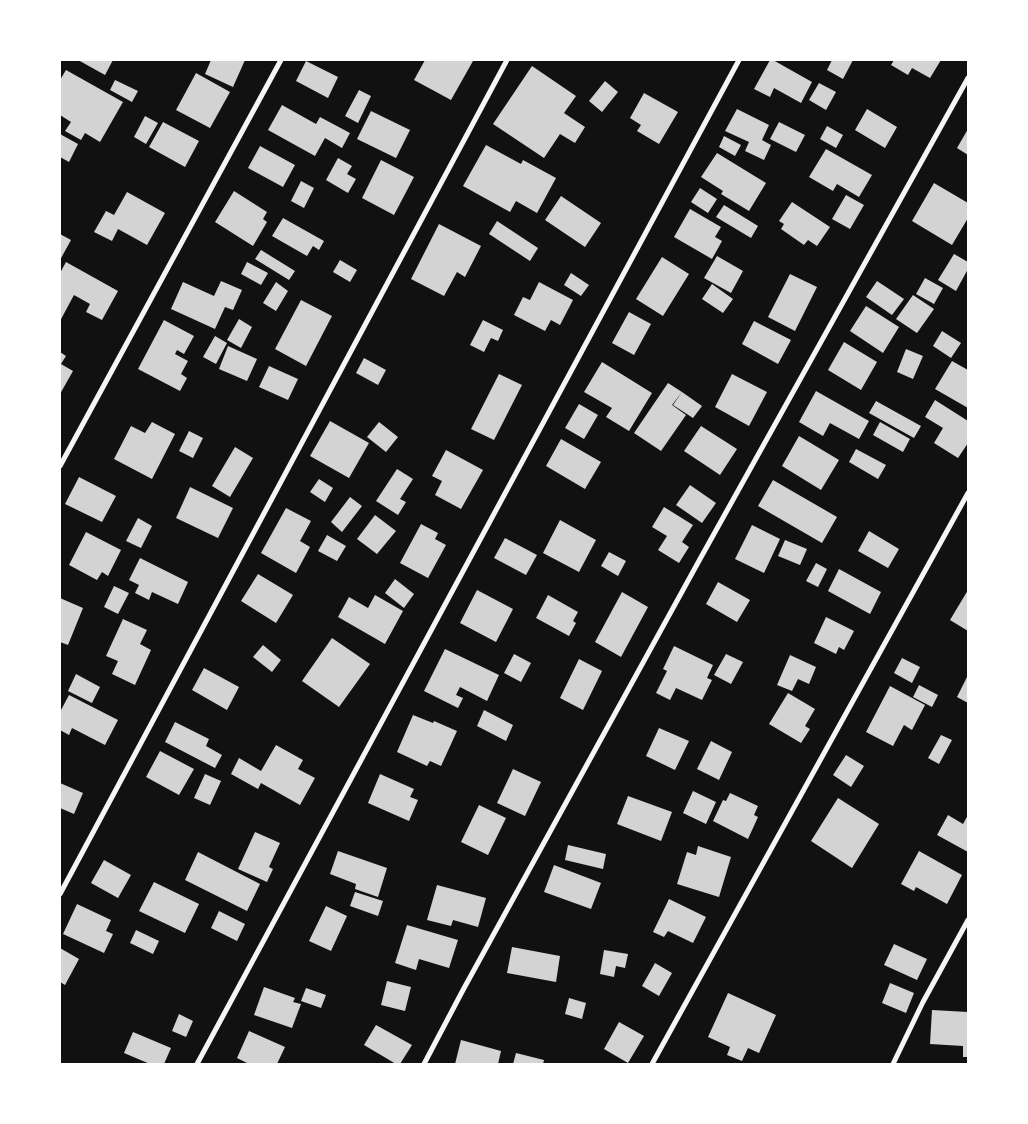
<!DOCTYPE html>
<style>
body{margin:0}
#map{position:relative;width:1028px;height:1124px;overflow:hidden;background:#111;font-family:"PT Serif",serif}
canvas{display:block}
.frame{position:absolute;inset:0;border:61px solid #fff;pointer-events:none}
</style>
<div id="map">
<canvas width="1028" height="1124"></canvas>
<div class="frame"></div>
</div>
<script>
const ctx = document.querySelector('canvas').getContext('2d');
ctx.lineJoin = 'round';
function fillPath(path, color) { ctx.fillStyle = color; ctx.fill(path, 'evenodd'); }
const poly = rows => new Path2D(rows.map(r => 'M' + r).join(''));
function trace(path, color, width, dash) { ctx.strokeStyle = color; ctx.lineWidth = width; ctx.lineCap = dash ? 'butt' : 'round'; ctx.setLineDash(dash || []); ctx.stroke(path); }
fillPath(poly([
 [78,60,113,60,105,75],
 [211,60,245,60,233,87,205,74],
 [425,60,471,60,473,61,451,100,414,80],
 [770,60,773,60,812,82,801,103,774,88,770,97,754,89],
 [832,60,853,60,843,79,827,70],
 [894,60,941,60,930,78,912,68,908,75,891,65],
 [306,61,338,77,328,98,296,81],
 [532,66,576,96,564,113,585,127,575,143,560,134,544,158,493,124],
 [66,70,123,102,100,142,85,133,81,140,65,131,71,122,60,115,60,80],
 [196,73,230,92,210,128,176,110],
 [115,80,138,91,132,102,110,90],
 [605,81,618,92,602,112,589,101],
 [819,83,836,92,826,110,809,100],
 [359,90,371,96,358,123,345,116],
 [644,93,678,112,659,144,637,131,641,125,630,118],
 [282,105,316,124,320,117,350,133,342,148,325,138,315,156,268,130],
 [737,109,769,125,762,140,771,145,764,160,745,151,749,142,725,131],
 [867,109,897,127,885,148,855,130],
 [371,111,410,130,396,158,357,139],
 [145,116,158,123,146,144,134,137],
 [163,122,199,141,185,167,149,147],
 [779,122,805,135,796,152,770,139],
 [827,126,843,135,836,148,820,139],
 [968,129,968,155,957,148],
 [60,134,78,144,69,162,60,157],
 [724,136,741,145,735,156,719,147],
 [486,145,521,164,523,160,556,178,537,213,516,201,510,212,463,186],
 [260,146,295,165,283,187,248,168],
 [826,149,872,175,859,197,837,184,833,191,809,177],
 [717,153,766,183,749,211,721,194,723,191,701,177],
 [338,158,352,166,347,174,356,179,348,193,326,180],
 [381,160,414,177,394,215,362,198],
 [301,181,314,188,304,208,291,201],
 [934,183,968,203,968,218,952,245,912,221],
 [700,188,717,199,708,213,691,202],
 [234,191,267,212,263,219,267,222,253,246,215,222],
 [127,192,165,213,147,245,118,229,112,241,94,232,106,211,114,215],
 [846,195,864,205,850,229,832,219],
 [561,196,601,223,585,247,545,220],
 [792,202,830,227,817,246,808,240,804,245,781,229,784,224,779,221],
 [724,205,758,226,751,238,716,217],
 [690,209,721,227,715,237,722,241,712,259,674,237],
 [283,218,324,241,319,250,313,246,307,256,272,236],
 [497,221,538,248,530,261,489,234],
 [439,224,481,246,465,277,457,272,444,296,411,279],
 [60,234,71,240,60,260],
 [261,250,295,271,289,280,255,259],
 [954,254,968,262,968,269,956,291,938,280],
 [717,256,743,271,731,293,704,278],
 [662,257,689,274,663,316,636,299],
 [340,260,357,270,350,282,333,272],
 [66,262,118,291,102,320,86,312,90,304,74,295,60,321,60,273],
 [247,262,268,273,261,285,241,274],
 [571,273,589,285,581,296,564,285],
 [790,274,817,287,795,331,768,317],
 [925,278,943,288,934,304,916,294],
 [221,281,242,290,233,310,225,307,215,329,171,309,183,282,214,296],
 [877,281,904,299,892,315,866,297],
 [276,282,288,291,276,311,263,303],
 [539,282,573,300,560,325,551,320,545,331,514,315,523,297,530,300],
 [712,284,733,299,723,313,702,299],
 [913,295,934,309,917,333,896,319],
 [301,300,332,316,306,366,275,349],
 [866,306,899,327,883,353,850,331],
 [629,312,651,324,634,355,612,343],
 [239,319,252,327,241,348,227,340],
 [164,320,194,336,184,354,177,350,175,354,188,361,181,374,187,378,180,391,138,369],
 [483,320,503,330,498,341,491,338,484,352,470,345],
 [754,321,791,340,778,364,742,344],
 [942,331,961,343,951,358,933,346],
 [215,336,227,343,216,364,203,357],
 [844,342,877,362,861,390,828,370],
 [228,346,257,359,247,381,219,369],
 [906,349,923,356,913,379,897,372],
 [60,352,66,356,61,364,73,371,60,394],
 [364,358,386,370,378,385,356,373],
 [952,361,968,370,968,408,935,389],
 [602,362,652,393,629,431,606,417,612,408,584,392],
 [269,366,298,379,288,400,259,387],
 [499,374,522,385,494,440,471,429],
 [732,374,767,392,749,426,715,407],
 [668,383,682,392,672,405,686,415,661,451,634,433],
 [816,391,869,421,859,439,830,423,823,436,799,422],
 [682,392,702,406,693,418,673,405],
 [935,400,968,421,968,443,958,458,934,443,943,428,925,417],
 [876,401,921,426,914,438,869,413],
 [579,404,598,415,584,439,565,428],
 [330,421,369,443,349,478,310,456],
 [152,422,175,434,152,479,114,459,131,426,145,433],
 [379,422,398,437,386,452,367,437],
 [880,422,910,439,903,452,873,435],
 [701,426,737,449,720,475,684,451],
 [189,431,203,438,193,458,179,451],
 [799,436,839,460,821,490,782,466],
 [561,439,601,462,585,489,546,466],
 [235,447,253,458,230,497,212,486],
 [856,449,886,465,878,479,849,462],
 [446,450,483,470,461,509,435,495,442,481,432,476],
 [397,469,413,479,400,499,406,502,398,515,376,501],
 [79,477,116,496,102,522,65,504],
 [319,479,333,488,325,502,310,492],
 [773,480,837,517,822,543,758,506],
 [690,485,716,503,702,523,676,505],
 [190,487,233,508,218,538,176,518],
 [350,497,362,506,342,532,331,522],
 [664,507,693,525,682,542,689,547,679,563,658,550,667,536,652,527],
 [286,508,311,521,300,541,310,547,296,573,261,553],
 [375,515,396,531,377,554,357,539],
 [138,518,152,526,141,548,126,541],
 [560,520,596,540,579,572,543,553],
 [421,524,438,533,435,539,446,545,428,578,400,563],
 [752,525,780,539,764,573,735,559],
 [869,531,899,549,888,568,858,551],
 [86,532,121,550,108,576,102,572,97,580,69,565],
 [327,535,346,546,337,561,318,551],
 [505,538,537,555,526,575,494,558],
 [785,540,807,549,800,565,778,556],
 [609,552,626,561,618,576,601,566],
 [140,558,188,582,178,604,152,592,149,600,135,593,139,585,129,580],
 [816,563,827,569,818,587,806,581],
 [839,569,881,592,870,614,828,591],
 [258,574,293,595,276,623,241,601],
 [395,579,414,594,404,608,385,593],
 [718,582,750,600,737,622,706,604],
 [114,586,129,593,118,614,104,607],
 [477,590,513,609,496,642,460,623],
 [968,590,968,631,950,620],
 [622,592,648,607,621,657,595,642],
 [375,595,403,611,385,644,338,617,349,597,368,608],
 [548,595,578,612,573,621,576,623,569,636,536,618],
 [60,598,83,608,68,645,60,642],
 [826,617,854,631,844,650,839,647,836,654,814,643],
 [123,619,147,630,140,644,151,650,135,685,112,674,118,661,106,656],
 [332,638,370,664,339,707,302,681],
 [263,645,281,660,272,672,253,657],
 [674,646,713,665,707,678,712,680,702,700,676,688,670,700,656,693,667,671,663,669],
 [445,649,499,675,487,701,460,687,456,695,463,698,458,708,424,691],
 [514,654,531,663,521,682,504,673],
 [726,654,743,662,731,684,714,675],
 [790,655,816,667,809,684,798,679,792,691,777,685],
 [902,658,920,667,912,683,894,673],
 [579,659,602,671,583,710,560,698],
 [204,668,239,687,227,710,192,690],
 [76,674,100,687,92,703,68,691],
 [968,675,968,703,957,697],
 [919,685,938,695,932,707,913,697],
 [890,686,925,705,912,730,904,725,893,746,866,732],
 [788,693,815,709,805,726,810,729,801,743,769,724],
 [69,695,118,720,105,745,72,728,69,735,60,730,60,712],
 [484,710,513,725,506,741,477,726],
 [413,715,433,723,434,721,457,731,441,766,430,761,427,766,397,752],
 [175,722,209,739,206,746,222,755,215,768,165,742],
 [659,728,689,741,675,770,646,756],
 [941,735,952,740,939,764,928,758],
 [711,741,732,752,719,780,697,769],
 [276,745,303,760,298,769,315,778,300,805,261,783,258,789,231,774,239,758,261,771],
 [160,751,194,769,179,795,146,777],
 [846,755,864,766,851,787,833,775],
 [513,769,541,782,525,816,497,803],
 [205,774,221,781,210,805,194,798],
 [380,774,414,789,410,797,418,800,409,821,368,803],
 [60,783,83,793,74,814,60,808],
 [693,791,716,802,706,824,683,813],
 [730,793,758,806,754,815,758,817,748,839,713,821,723,800,726,801],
 [628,796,672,812,661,841,617,824],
 [838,798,879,824,852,868,811,841],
 [479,805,506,818,488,855,461,842],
 [948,815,963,824,968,815,968,852,937,835],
 [255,832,280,843,269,867,273,869,267,882,238,869],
 [568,845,606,854,603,869,565,860],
 [698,846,731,857,719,897,677,884,687,852,696,855],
 [338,851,387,868,378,897,355,889,356,884,330,874],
 [919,851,962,875,947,904,916,887,914,891,901,884],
 [198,852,260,884,247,911,185,880],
 [104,860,131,875,118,898,91,883],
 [554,865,601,883,591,909,544,892],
 [154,882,199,904,185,933,139,911],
 [437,885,486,898,478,927,453,920,451,926,427,920],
 [355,892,383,901,378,916,350,906],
 [669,899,706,917,693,943,668,931,664,937,653,932],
 [77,904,111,920,106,931,113,934,104,953,63,934],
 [326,906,347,916,331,951,309,941],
 [219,911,245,924,237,941,211,928],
 [407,925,458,940,449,968,419,959,416,970,395,963],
 [136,930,159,941,153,954,130,943],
 [894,944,927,959,917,980,884,965],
 [512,947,560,956,556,982,507,973],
 [60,948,79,959,65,985,60,982],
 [604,950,628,954,625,968,616,966,614,977,600,974],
 [655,963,672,973,659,996,642,986],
 [387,981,411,987,405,1011,381,1005],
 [890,983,914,993,906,1013,882,1003],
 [264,987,295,998,293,1002,301,1004,292,1028,254,1015],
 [306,988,326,995,321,1008,301,1001],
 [728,993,776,1015,759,1053,748,1048,742,1061,727,1055,730,1047,708,1037],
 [569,998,586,1003,582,1019,565,1014],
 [932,1010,968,1012,968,1057,963,1057,963,1046,930,1044],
 [179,1014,193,1021,186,1037,172,1031],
 [619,1022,644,1036,628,1063,604,1049],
 [376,1025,412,1045,400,1064,396,1064,364,1045],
 [249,1031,285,1047,277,1064,249,1064,237,1058],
 [133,1032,171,1048,164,1064,150,1064,124,1053],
 [461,1040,501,1051,498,1064,455,1064],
 [516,1053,544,1060,543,1064,513,1064]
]), '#d3d3d3');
trace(poly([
 [60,466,281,60],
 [60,894,507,60],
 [197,1064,739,60],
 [424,1064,463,990,700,559,968,78],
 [652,1064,968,493],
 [893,1064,923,1002,968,920]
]), '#f5f5f5', 5);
</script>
